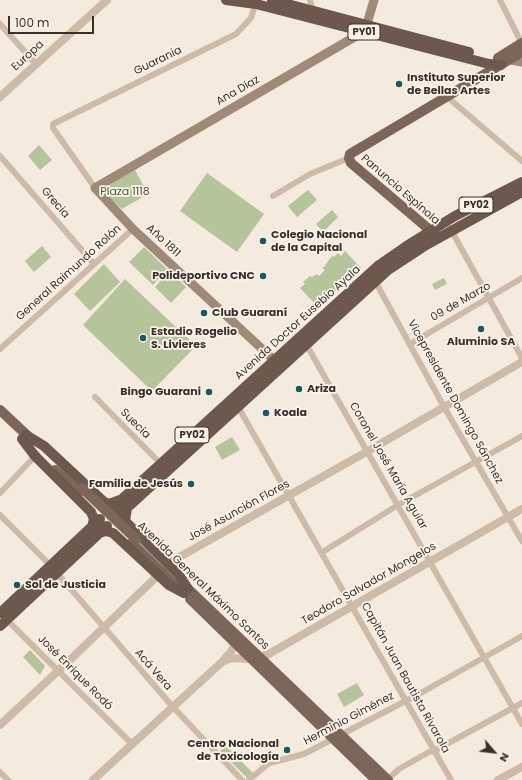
<!DOCTYPE html>
<meta charset="utf-8">
<style>
body{margin:0}
#map{position:relative;width:522px;height:780px;overflow:hidden;background:#f4eade;font-family:Poppins,sans-serif}
canvas{display:block}
.north{position:absolute;left:474px;top:732px;width:40px;height:40px;-webkit-text-stroke:3px #fbf4eb;paint-order:stroke;rotate:118deg;font-size:11px;font-weight:700;line-height:16px;text-align:center;color:#3a2f29}
.north::after{content:'';display:block;margin:auto;width:14px;height:18px;background:#3a2f29;clip-path:polygon(50% 0,100% 100%,50% 72%,0 100%)}
.scale{position:absolute;left:8px;top:16px;width:86px;height:18px;box-sizing:border-box;border:2px solid #3a2f29;border-top:0;padding-left:5px;font-size:12px;line-height:14px;white-space:nowrap;color:#3a2f29;-webkit-text-stroke:3px #fbf4eb;paint-order:stroke}
</style>
<div id="map">
<canvas width="522" height="780"></canvas>
<div class="north">N</div>
<div class="scale">100 m</div>
</div>
<script>
const ctx = document.querySelector('canvas').getContext('2d');
ctx.lineJoin = 'round';
function fillPath(path, color) { ctx.fillStyle = color; ctx.fill(path, 'evenodd'); }
const poly = rows => new Path2D(rows.map(r => 'M' + r).join(''));
function trace(path, color, width, dash) { ctx.strokeStyle = color; ctx.lineWidth = width; ctx.lineCap = dash ? 'butt' : 'round'; ctx.setLineDash(dash || []); ctx.stroke(path); }
function drawText(font, color, halo, rows, align = 'center') {
  ctx.font = font + ' Poppins,sans-serif'; ctx.lineWidth = 3.5; ctx.setLineDash([]); ctx.textBaseline = 'middle'; ctx.strokeStyle = halo; ctx.fillStyle = color; for (const [text, x, y, turn = 0] of rows) {
    ctx.save(); ctx.translate(x, y); ctx.rotate((+turn || 0) * Math.PI / 180); ctx.textAlign = isNaN(turn) ? turn : align; if (halo) ctx.strokeText(text, 0, 0); ctx.fillText(text, 0, 0); ctx.restore();
  }
}
fillPath(poly([
 [39,145,52,160,40,170,28,156],
 [135,170,148,194,122,209,108,197,106,189,112,183],
 [207,173,264,214,237,252,180,211],
 [308,190,317,200,297,217,288,206],
 [332,210,338,217,323,232,316,224],
 [42,246,51,257,34,272,25,261],
 [144,247,167,269,153,285,129,262],
 [345,251,361,268,317,306,300,288,305,284,303,282,310,276,312,277,317,274,319,276,325,270,323,268,332,256,334,257,338,253,341,256],
 [104,264,120,282,90,311,74,294],
 [169,271,186,287,171,303,155,287],
 [444,278,447,284,435,290,432,284],
 [125,279,196,346,152,391,83,325],
 [232,437,240,450,222,460,215,447],
 [30,650,45,666,40,675,23,657],
 [357,683,364,695,344,707,337,694],
 [226,746,253,773,247,778,220,751]
]), '#b6c49c');
trace(poly([
 [310,0,313,10],
 [500,0,522,44],
 [0,24,36,64],
 [446,96,522,161],
 [0,156,94,264],
 [95,188,53,128,53,124,236,34,251,18,256,2],
 [273,196,310,174,349,158],
 [450,228,522,358],
 [374,279,444,407,522,541],
 [306,344,522,724],
 [410,344,522,278],
 [0,349,133,229],
 [95,397,161,464],
 [237,405,451,780],
 [0,493,37,454],
 [0,515,50,565,173,707,242,780],
 [321,553,398,505,522,436],
 [5,618,132,744],
 [0,772,8,780],
 [388,779,399,769,429,752,434,751,522,703],
 [249,780,269,763,304,754,419,694,522,636]
]), '#cdbaa9', 6);
trace(poly([
 [0,97,107,0],
 [222,662,231,658,250,659,267,655,522,509],
 [0,725,73,657,174,560,368,451,522,362],
 [93,780,222,662,232,650,236,639],
 [498,780,522,767]
]), '#cdbaa9', 8);
trace(poly([
 [505,59,522,62],
 [274,360,133,229,95,188,358,35,366,27,374,0]
]), '#a1897a', 9);
trace(poly([
 [498,58,522,43],
 [436,237,431,231,351,163,349,158,350,154,522,52],
 [0,410,32,440],
 [55,470,79,492],
 [132,543,174,584],
 [183,584,388,780],
 [190,599,376,780]
]), '#7c6659', 10);
trace(poly([
 [226,0,256,4,489,64,501,65],
 [272,0,469,52],
 [26,435,44,446,104,502,109,504,120,500],
 [22,439,35,456,91,512,94,519,92,527],
 [127,508,125,521,179,575,188,589],
 [110,510,379,265,408,245,455,216,522,182],
 [117,517,388,270,426,245,522,192],
 [99,533,106,531,113,533,169,585,184,593],
 [0,613,100,519],
 [0,626,107,526]
]), '#6c584c', 10);
trace(poly([
 [82,488,136,539]
]), '#7c6659', 10);
for (const [x, y, r, color] of [
 [399,84,4,"#1c585e"],
 [263,241,4,"#1c585e"],
 [263,276,4,"#1c585e"],
 [204,313,4,"#1c585e"],
 [481,329,4,"#1c585e"],
 [143,338,4,"#1c585e"],
 [299,389,4,"#1c585e"],
 [209,392,4,"#1c585e"],
 [266,413,4,"#1c585e"],
 [191,484,4,"#1c585e"],
 [17,585,4,"#1c585e"],
 [287,750,4,"#1c585e"]
]) { const dot = new Path2D(); dot.arc(x, y, r, 0, 2 * Math.PI); ctx.fillStyle = color; ctx.fill(dot); trace(dot, '#fbf4eb', 1.5); }
for (const [x, y, w] of [
 [364,32,32],
 [476,205,34],
 [192,435,34]
]) { const box = new Path2D(); box.roundRect(x - w / 2, y - 8, w, 16, 3); ctx.fillStyle = '#fbf4eb'; ctx.fill(box); trace(box, '#3a2f29', 1); }
drawText('bold 10px', '#3a2f29', null, [
 ["PY01",364,32],
 ["PY02",476,205],
 ["PY02",192,435]
]);
drawText('11px', '#3a2f29', '#fbf4eb', [
 ["Europa",28,56,-42],
 ["Guarania",158,61,-26],
 ["Ana Díaz",238,91,-30],
 ["Panuncio Espínola",400,190,41],
 ["Grecia",55,203,49],
 ["Año 1811",163,241,43],
 ["General Raimundo Rolón",69,273,-42],
 ["09 de Marzo",461,302,-30],
 ["Avenida Doctor Eusebio Ayala",298,323,-42],
 ["Vicepresidente Domingo Sánchez",455,402,61],
 ["Suecia",135,424,45],
 ["Coronel José María Aguiar",388,466,60],
 ["José Asunción Flores",239,511,-29],
 ["Teodoro Salvador Mongelos",369,584,-30],
 ["Avenida General Máximo Santos",203,586,44],
 ["Acá Vera",153,670,49],
 ["José Enrique Rodó",75,673,45],
 ["Capitán Juan Bautista Rivarola",405,678,61],
 ["Herminio Giménez",349,719,-28]
]);
drawText('bold 11px', '#3a2f29', '#fbf4eb', [
 ["Instituto Superior",407,78],
 ["de Bellas Artes",407,91],
 ["Colegio Nacional",271,235],
 ["de la Capital",271,248],
 ["Polideportivo CNC",255,276,"right"],
 ["Club Guaraní",212,313],
 ["Estadio Rogelio",151,332],
 ["S. Livieres",151,345],
 ["Aluminio SA",481,342,"center"],
 ["Ariza",307,389],
 ["Bingo Guarani",201,392,"right"],
 ["Koala",274,413],
 ["Familia de Jesús",183,484,"right"],
 ["Sol de Justicia",25,585],
 ["Centro Nacional",279,744,"right"],
 ["de Toxicología",279,757,"right"]
], 'left');
drawText('11px', '#48592b', '#fbf4eb', [
 ["Plaza 1118",125,192]
]);
</script>
